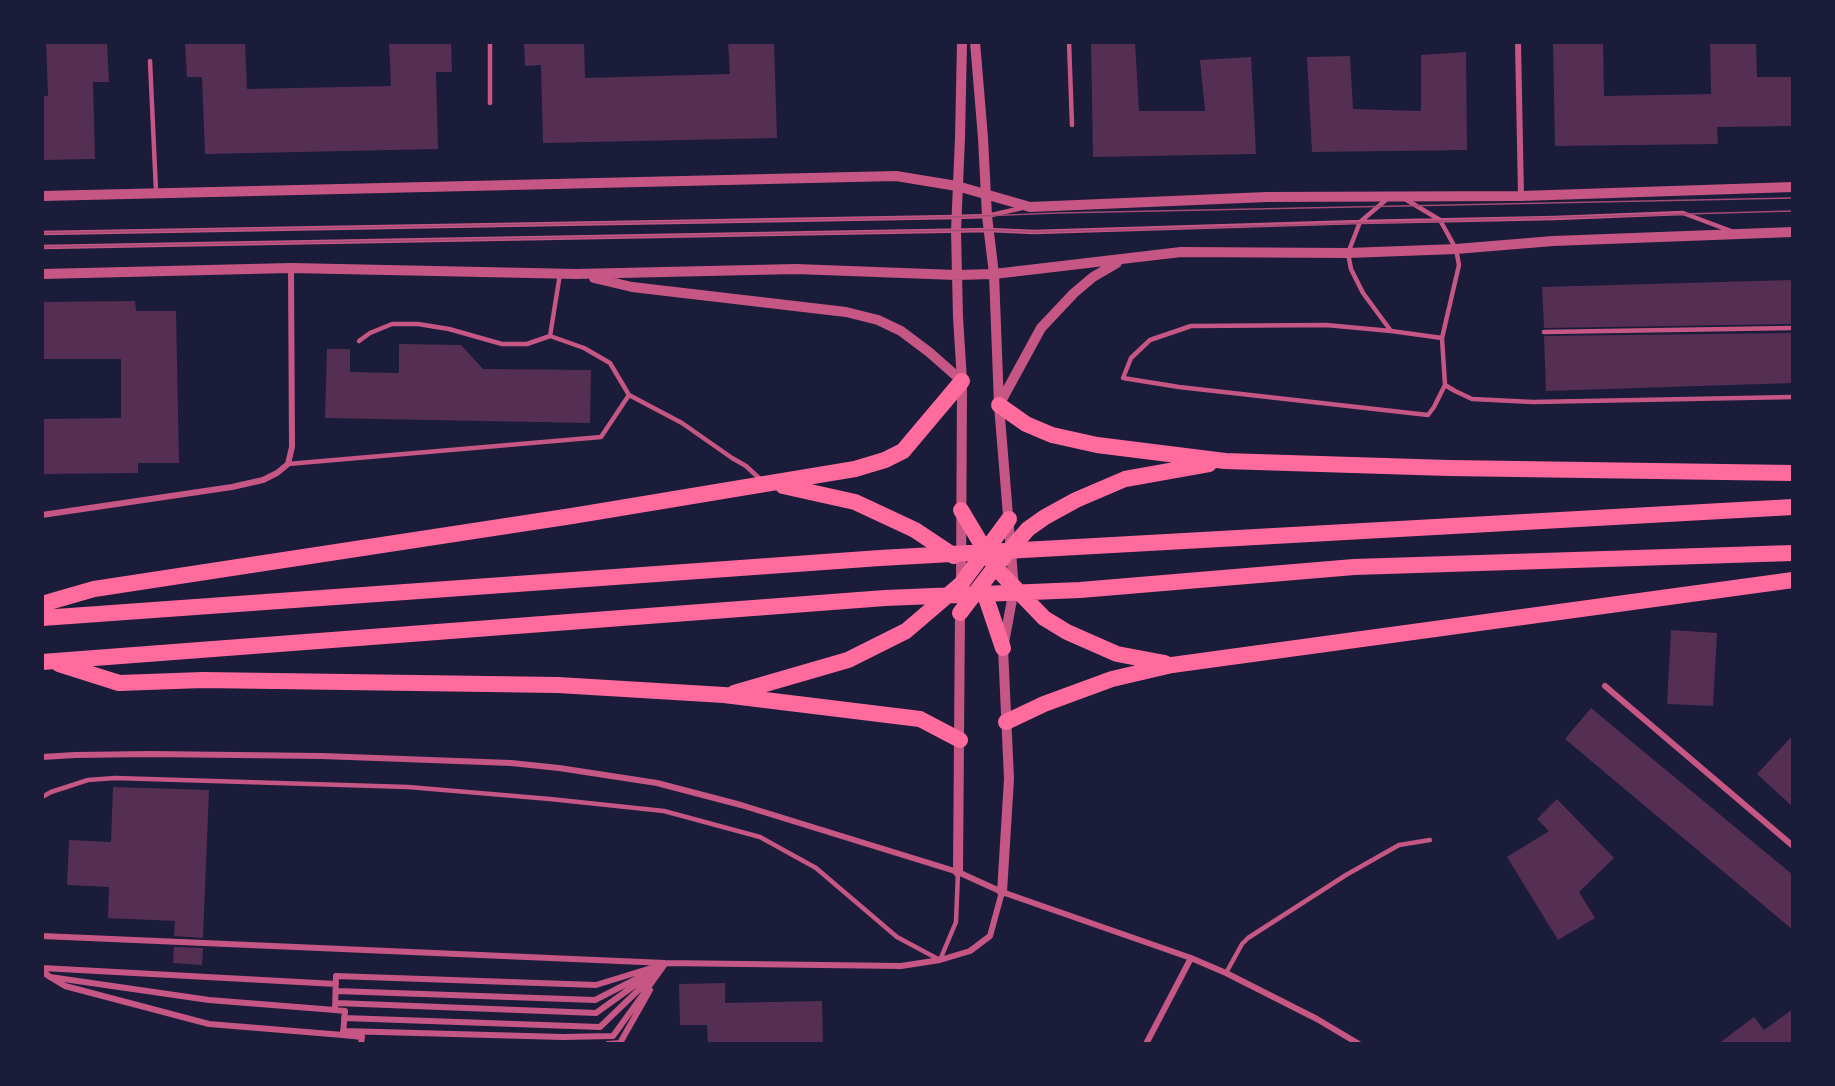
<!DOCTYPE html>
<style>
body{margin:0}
#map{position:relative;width:1835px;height:1086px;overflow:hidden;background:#1b1b3a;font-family:Arial,sans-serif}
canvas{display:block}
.frame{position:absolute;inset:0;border:44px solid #1b1b3a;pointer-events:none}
</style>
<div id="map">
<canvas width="1835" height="1086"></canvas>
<div class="frame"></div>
</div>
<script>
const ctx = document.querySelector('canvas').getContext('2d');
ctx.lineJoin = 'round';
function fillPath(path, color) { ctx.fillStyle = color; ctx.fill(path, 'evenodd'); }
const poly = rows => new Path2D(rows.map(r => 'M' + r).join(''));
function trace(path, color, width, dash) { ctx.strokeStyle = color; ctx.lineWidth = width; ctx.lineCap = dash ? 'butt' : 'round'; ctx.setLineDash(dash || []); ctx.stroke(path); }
fillPath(poly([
 [46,42,107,42,109,82,93,82,95,159,42,160,42,96,48,96],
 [185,42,245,42,247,89,391,86,389,42,451,42,452,72,436,72,438,149,205,154,202,77,187,77],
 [524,42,584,42,585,78,730,74,728,42,774,42,777,138,543,143,541,65,525,66],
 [1091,42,1135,42,1139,111,1205,111,1200,60,1251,57,1256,154,1093,157],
 [1553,42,1603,42,1604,96,1711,94,1710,42,1756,42,1757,77,1793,77,1793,126,1717,127,1718,144,1555,146],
 [1466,52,1467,150,1312,152,1307,57,1350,56,1353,109,1421,111,1421,55],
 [1793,280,1793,324,1544,328,1542,287],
 [135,301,136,311,176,311,179,463,138,463,138,473,42,474,42,419,121,418,121,359,42,359,42,302],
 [1793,333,1793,383,1546,391,1544,336],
 [399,344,461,345,483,369,591,370,590,423,325,418,327,349,350,349,350,372,399,373],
 [1671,630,1717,633,1713,706,1667,704],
 [1591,708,1793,875,1793,930,1565,739],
 [1793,735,1793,807,1757,774],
 [113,787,209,790,203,938,174,936,175,921,108,918,109,887,67,885,69,840,111,842],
 [1557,799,1614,858,1579,892,1595,918,1558,940,1507,857,1549,831,1537,819],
 [174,947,203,948,202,965,173,963],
 [725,983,725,1003,822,1001,823,1044,708,1044,707,1025,680,1025,679,984],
 [1793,1009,1793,1044,1718,1044,1754,1017,1764,1030]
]), '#542f53');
trace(poly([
 [490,42,490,103],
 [1069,42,1072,125],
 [150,61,156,191],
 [1387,199,1360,222,1348,253,1351,269,1363,293,1391,331,1442,338],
 [1405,199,1440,220,1456,249,1459,265,1442,338,1445,385,1455,391,1472,399,1533,402,1793,397],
 [42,233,956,217,987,216,1022,208],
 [42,247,989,230,1034,232,1360,222,1555,218,1683,213,1731,231],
 [1391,331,1326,325,1191,326,1150,340,1131,358,1123,378,1179,387,1428,415,1434,407,1445,385],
 [1544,332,1793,328],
 [550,336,560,274],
 [359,341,370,333,392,324,418,324,449,329,502,344,527,344,550,336,584,348,610,363,629,395,682,423,732,458,746,466,760,479],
 [288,464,601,437,629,395],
 [42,797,51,792,88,780,115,778,408,787,550,799,664,811,760,837,816,868,897,937,940,960,956,922,958,872],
 [1226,973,1242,944,1248,938,1346,875,1399,845,1430,840]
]), '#c65784', 4.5);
trace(poly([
 [1518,42,1521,196],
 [42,515,232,487,263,480,277,473,288,464,292,447,291,268],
 [1605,686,1793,846],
 [42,757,75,755,150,754,322,756,511,763,559,768,657,783,741,805,958,872,1002,892,1191,958,1226,973,1317,1019,1359,1044],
 [42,936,665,963,901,966,940,960,970,951,990,936,1002,892],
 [42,968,336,984],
 [42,971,50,977,209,1000,335,1010],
 [50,977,65,986,209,1024,343,1035],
 [336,991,595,1000,646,974],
 [336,1003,596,1013,660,967],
 [344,1018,600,1027,652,977],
 [343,1031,563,1037,613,1036,665,964],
 [361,1044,362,1037,343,1035,345,1011,335,1010,336,976,596,985,661,965],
 [608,1044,620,1043,650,990],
 [1146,1044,1191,958]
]), '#c65784', 6);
trace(poly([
 [975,42,983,138,987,216,994,274,999,405,1014,589,1003,648,1009,779,1002,892],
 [42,196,896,176,957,186,1030,207,1267,197,1521,196,1793,187],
 [42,274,291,268,576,274,796,269,956,275,994,274,1181,252,1348,253,1456,249,1553,241,1793,232],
 [594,278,632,287,846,312,878,320,901,331,929,352,962,381],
 [999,405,1041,328,1074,293,1093,277,1117,263],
 [961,584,962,381,958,317,956,231,960,138,962,42],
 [958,872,960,609]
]), '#c65784', 10);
trace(poly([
 [999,405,1026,424,1052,435,1097,445,1225,461,1448,468,1793,473],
 [783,486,855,502,915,530,954,556],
 [961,510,995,567,1044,618,1067,632,1117,654,1165,663],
 [982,586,1003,648],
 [42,604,94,589,572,516,855,469,885,460,903,451,962,381],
 [960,613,995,567,1028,529,1045,517,1076,500,1125,479,1209,464],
 [42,618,880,558,1793,507],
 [42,662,885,598,1080,590,1354,567,1793,553],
 [59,664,119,683,203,680,558,685,724,695,920,719,960,740],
 [734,693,848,660,906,631,961,584,1009,519],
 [1006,722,1044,704,1112,679,1172,665,1793,580]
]), '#ff6b9d', 16);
trace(poly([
 [42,233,956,217,1057,213,1793,198],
 [42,247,989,230,1034,232,1793,211]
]), '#a44b75', 1.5);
</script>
